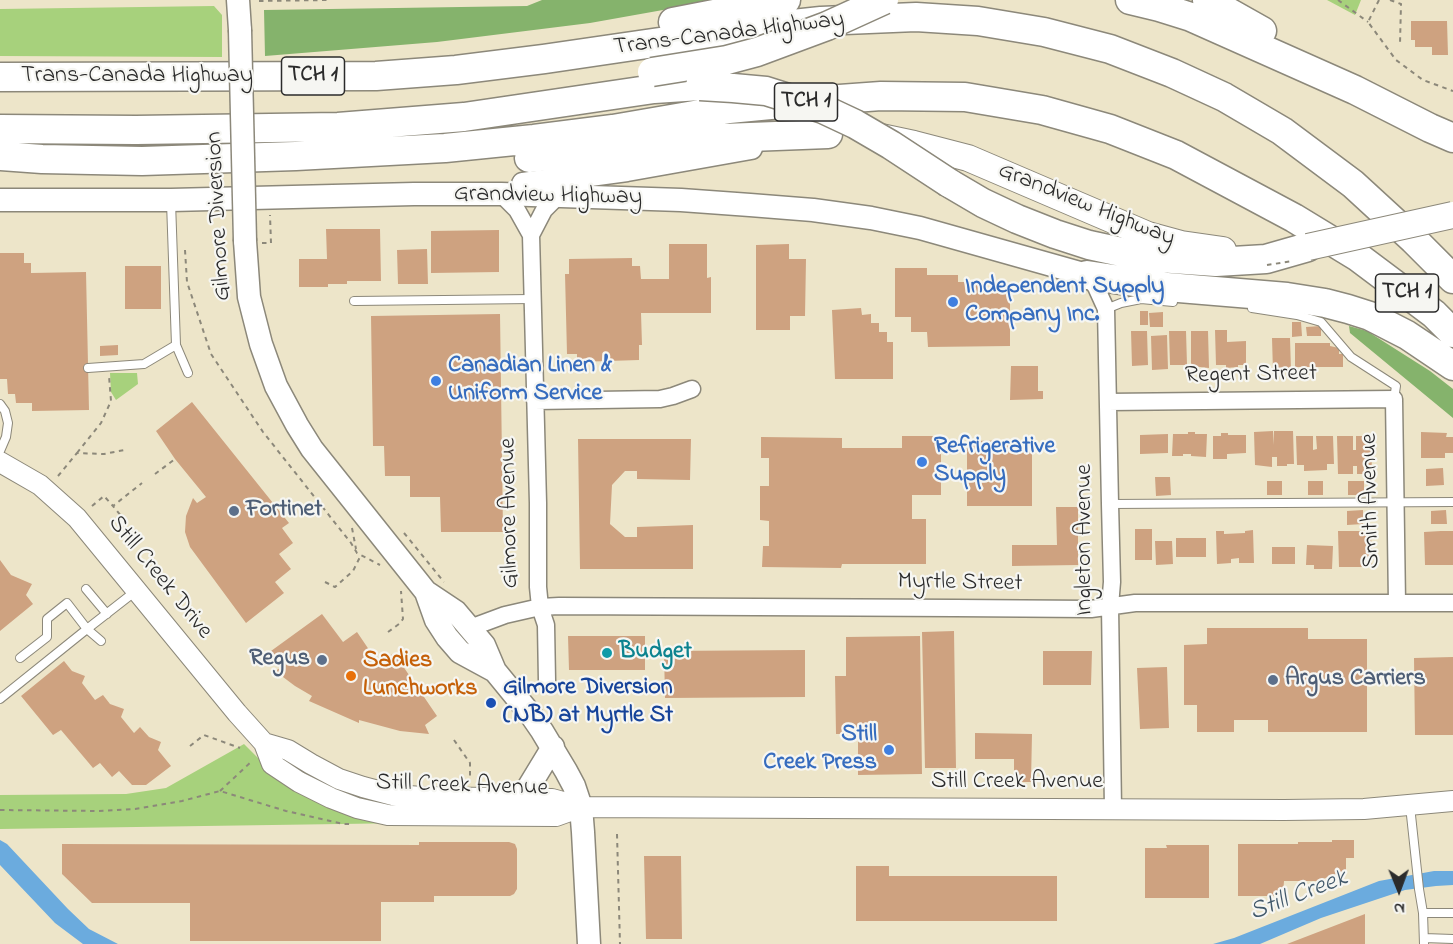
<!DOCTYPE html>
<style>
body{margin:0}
#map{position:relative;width:1453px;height:944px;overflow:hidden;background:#ede5c9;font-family:"Indie Flower",sans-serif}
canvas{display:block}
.north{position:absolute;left:1369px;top:860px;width:60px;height:60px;-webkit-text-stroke:4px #f6f6f2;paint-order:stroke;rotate:179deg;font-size:16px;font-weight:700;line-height:24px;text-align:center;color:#2b2b2b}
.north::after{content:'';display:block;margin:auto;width:21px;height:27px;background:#2b2b2b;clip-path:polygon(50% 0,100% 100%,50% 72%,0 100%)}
</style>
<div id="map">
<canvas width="1453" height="944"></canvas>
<div class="north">N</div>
</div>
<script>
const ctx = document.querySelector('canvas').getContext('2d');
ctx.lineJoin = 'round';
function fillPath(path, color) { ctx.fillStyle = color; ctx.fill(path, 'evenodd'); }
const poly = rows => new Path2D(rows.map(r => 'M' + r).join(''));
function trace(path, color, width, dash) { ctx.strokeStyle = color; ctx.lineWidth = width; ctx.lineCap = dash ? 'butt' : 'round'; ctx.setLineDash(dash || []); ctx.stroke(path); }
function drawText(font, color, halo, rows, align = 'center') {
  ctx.font = font + ' "Indie Flower",sans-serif'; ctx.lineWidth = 4.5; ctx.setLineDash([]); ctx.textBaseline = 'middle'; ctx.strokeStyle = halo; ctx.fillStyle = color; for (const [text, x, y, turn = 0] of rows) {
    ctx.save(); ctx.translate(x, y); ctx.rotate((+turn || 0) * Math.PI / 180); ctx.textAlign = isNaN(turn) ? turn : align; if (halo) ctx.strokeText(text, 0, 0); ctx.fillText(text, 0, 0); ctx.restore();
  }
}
fillPath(poly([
 [1327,0,1361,0,1355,15],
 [214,6,222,15,222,57,0,56,0,9],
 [110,373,137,373,138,384,116,400,111,392],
 [244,744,271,771,408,823,0,829,0,795,126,794,166,788]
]), '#a7d17c');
fillPath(poly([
 [542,0,719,0,590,23,437,42,265,56,264,10,527,6],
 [1349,326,1367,331,1430,371,1453,389,1453,418,1350,333]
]), '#85b36c');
fillPath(poly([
 [0,840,7,844,68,909,89,929,118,944,83,944,55,923,0,865],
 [1434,871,1453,871,1453,885,1436,886,1405,890,1321,918,1260,944,1213,944,1234,938,1379,881]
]), '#6babde');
fillPath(poly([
 [1411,21,1447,21,1448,55,1432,55,1432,47,1415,47,1415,40,1411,40],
 [326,229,380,229,381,281,347,281,347,284,328,284,328,287,299,287,299,259,327,259],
 [499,230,499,272,431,273,431,231],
 [669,244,707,244,707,278,711,277,711,313,641,313,642,345,639,345,639,360,577,362,577,354,567,354,565,274,569,274,569,259,632,258,632,266,640,266,641,279,669,279],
 [789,244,789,259,806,259,805,316,790,316,790,330,756,330,756,245],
 [427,249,428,284,398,284,397,250],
 [0,253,24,253,24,263,31,263,31,273,86,272,89,410,32,411,32,403,16,403,15,394,8,394,7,379,0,379],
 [125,266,161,266,161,309,125,309],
 [895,268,927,268,927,275,958,275,958,282,988,282,988,288,1010,288,1010,346,928,347,927,332,911,332,911,317,895,317],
 [861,308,862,315,871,314,871,323,879,323,879,332,887,332,887,342,893,342,893,379,835,379,832,310],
 [1140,311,1148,311,1148,325,1140,325],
 [1163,312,1163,327,1150,327,1149,313],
 [500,314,503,532,441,532,440,497,410,497,410,476,385,476,384,446,373,446,371,316],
 [1292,322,1301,322,1302,336,1292,337],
 [1321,326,1321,336,1307,336,1306,327],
 [1215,330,1227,330,1227,342,1246,341,1246,365,1238,365,1238,367,1226,368,1226,365,1216,365],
 [1131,331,1147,331,1148,365,1132,366],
 [1169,331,1186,331,1187,365,1170,365],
 [1191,331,1208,331,1209,368,1191,366],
 [1167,335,1168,369,1152,370,1151,336],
 [1272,338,1290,338,1291,371,1273,372],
 [1295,343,1330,343,1330,346,1339,348,1339,354,1343,354,1343,367,1295,367],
 [118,345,118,355,100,356,100,346],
 [1011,366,1038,366,1038,391,1043,391,1043,399,1010,400],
 [192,402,289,523,282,528,293,543,279,554,291,569,275,582,284,593,246,623,190,547,185,532,186,516,193,498,197,503,206,497,175,459,156,431],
 [1273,431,1274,445,1274,431,1293,431,1294,464,1287,464,1287,466,1277,466,1277,457,1272,457,1272,467,1255,465,1254,432],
 [1188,432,1195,432,1195,434,1207,434,1206,457,1191,456,1191,454,1183,454,1183,456,1172,456,1173,434,1188,434],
 [1421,432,1447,433,1446,437,1453,437,1453,453,1445,453,1445,458,1421,458],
 [1221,433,1228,433,1228,435,1246,435,1246,453,1227,454,1227,459,1213,459,1213,436,1221,436],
 [1168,434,1168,453,1140,454,1140,435],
 [902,436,941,436,941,495,912,495,912,519,926,519,926,564,842,564,841,568,762,567,763,546,769,546,769,521,760,520,760,486,769,486,769,458,761,458,761,437,842,438,842,448,902,448],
 [1296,436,1313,436,1313,450,1317,449,1316,436,1333,436,1334,464,1327,464,1327,470,1304,471,1304,465,1297,465],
 [1337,436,1353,436,1353,450,1356,450,1356,436,1371,436,1372,474,1357,474,1357,466,1353,466,1353,474,1338,474],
 [578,439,691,439,690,480,637,479,637,471,625,471,612,485,610,524,625,537,637,537,637,527,693,525,693,569,580,569],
 [1032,440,1032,506,967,506,967,441],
 [1443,468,1444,485,1426,486,1426,469],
 [1155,477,1170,477,1171,495,1156,496],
 [1267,481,1282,481,1282,495,1267,495],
 [1308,481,1323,481,1323,495,1308,495],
 [1348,481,1364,481,1364,495,1348,495],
 [1056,507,1078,507,1078,565,1012,566,1012,545,1057,545],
 [1363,510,1363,524,1347,525,1347,511],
 [1446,510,1447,524,1431,524,1431,511],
 [1135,529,1152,529,1152,560,1135,560],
 [1253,530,1254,563,1239,563,1239,558,1231,559,1231,563,1217,564,1216,531,1224,531,1224,534,1245,533,1245,531],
 [1338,531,1371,531,1372,567,1339,567],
 [1441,531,1453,531,1453,565,1425,565,1424,532],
 [1176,538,1206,538,1206,557,1176,557],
 [1155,541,1172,541,1173,564,1156,565],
 [1307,545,1333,546,1332,569,1314,569,1314,565,1306,565],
 [1272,547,1295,547,1295,564,1272,564],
 [0,560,11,575,32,584,26,595,33,604,0,631],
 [322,614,343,642,357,632,378,663,394,653,437,716,425,725,429,734,400,731,359,720,359,723,309,701,312,696,295,686,275,671,282,667,271,651],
 [1207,628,1308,628,1308,639,1367,639,1367,732,1268,732,1268,720,1234,720,1234,732,1197,732,1197,705,1184,705,1184,645,1207,644],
 [954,631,956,768,925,768,922,632],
 [568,636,645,636,645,670,569,670],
 [920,636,922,774,858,775,858,734,836,734,835,676,846,676,846,637],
 [805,650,805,697,665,698,664,651],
 [1043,651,1092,651,1091,685,1043,685],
 [1453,657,1453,735,1415,735,1414,658],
 [64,661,72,671,85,676,82,683,95,700,103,695,110,704,124,709,121,717,134,733,140,727,149,737,161,742,158,750,171,766,146,785,132,785,119,771,112,777,100,763,93,768,61,730,53,735,21,696],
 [1167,667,1169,728,1140,729,1137,668],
 [975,733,1032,734,1031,782,1014,782,1014,759,975,759],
 [1332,840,1354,840,1354,858,1346,858,1346,870,1318,881,1284,881,1283,894,1279,896,1238,896,1238,844,1298,844,1298,842,1332,842],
 [419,842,509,842,515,844,517,849,517,889,514,894,510,896,434,896,434,902,381,902,381,941,190,941,190,903,92,903,62,874,62,844,419,845],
 [1166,845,1209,845,1209,898,1145,898,1145,848,1167,848],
 [644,856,681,856,682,939,646,939],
 [856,866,889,866,889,876,1057,876,1057,921,856,921],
 [1365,914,1365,944,1287,944]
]), '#cea280');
const service = poly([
 [171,202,176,345,188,373],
 [354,301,533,299],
 [1252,308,1297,315,1321,322,1351,357,1396,386,1394,399],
 [1106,309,1121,303,1141,299,1173,302],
 [88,368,144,364,176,345],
 [0,404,5,411,8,423,6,437,0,451],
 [1110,504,1453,502],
 [86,589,107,614],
 [20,658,47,637,47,619,67,603,87,629,137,590],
 [0,699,87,629,101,641],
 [1410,806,1419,889,1423,913,1424,944],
 [1423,913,1453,913],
 [1424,938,1453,939]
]);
const minor = poly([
 [501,194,517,210,531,235],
 [1087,275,1096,287,1106,309,1110,504,1112,582,1110,606,1113,809],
 [535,401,660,399,673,396,692,389],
 [1108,402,1394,399,1397,603],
 [470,628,505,615,540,607,559,606,955,608,1091,609,1135,603,1453,603],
 [547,681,546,625,540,607,538,587,538,503,531,235,544,210,558,196]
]);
const tertiary = poly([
 [0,462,40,485,77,518,237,713,264,743,272,764,299,782,331,798,357,808,388,815,556,816,581,807],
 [264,743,288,750,311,764,339,779,363,787,393,795,423,797,552,799,581,807,1284,810,1364,809,1453,801]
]);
const secondary = poly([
 [238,0,240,30],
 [523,184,627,170,751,148],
 [0,200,171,200,414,194,501,194,681,200,750,205,813,210,871,218,920,228,1087,275],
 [245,241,249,297,261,344,276,386,297,425,312,449,426,592,456,612,484,645,495,671,531,715,542,731,566,771,574,786,581,807,583,832,589,944],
 [426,592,436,620,447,637,460,652,495,671],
 [522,798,553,747]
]);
const primary = poly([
 [881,137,914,144,968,158,1148,235,1181,244,1223,250]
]);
const motorway = poly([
 [1130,0,1159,7,1191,17,1355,90,1430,128,1453,138],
 [1207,0,1262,31],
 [673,22,786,0],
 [0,77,376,76,456,70,544,59,756,28,821,21,916,17,978,21,1044,32,1110,49,1172,73,1224,97,1282,131,1353,184,1414,240,1453,279],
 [0,129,136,130,338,127,464,117,654,89,700,86],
 [0,156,42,159,142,161,296,156,445,148,534,139,613,129,729,109,812,101,881,96,965,97,1042,110,1110,129,1176,155,1294,218,1358,257,1434,314,1453,333],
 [529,158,724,138,828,134],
 [949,183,983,203,1017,219,1055,234,1089,245,1126,253,1158,258,1216,262,1266,259,1308,247],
 [1087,275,1167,287,1287,297,1325,303,1348,309,1370,316,1407,335,1453,366]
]);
trace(service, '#8c887a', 10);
trace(minor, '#8c887a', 19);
trace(tertiary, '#8c887a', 22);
trace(secondary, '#8c887a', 25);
trace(primary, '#8c887a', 28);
trace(motorway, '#8c887a', 31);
trace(poly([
 [1338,0,1368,22],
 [1379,0,1368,22,1396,60,1423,80,1453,91],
 [1390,0,1401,4,1400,44],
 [259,1,330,0],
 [262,243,271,243,270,215],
 [185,250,187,282,211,354,263,432,351,543,357,553,380,565],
 [77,453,101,423,111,401,109,376],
 [155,474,175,459],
 [58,476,77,453,104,454,124,450],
 [92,506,104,496,113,506],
 [111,527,122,517,113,506,142,483],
 [352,528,356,549],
 [404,533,444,582],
 [325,582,335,587,353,571,361,555],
 [388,632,399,624,403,619,401,591],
 [454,740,470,763,470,782],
 [190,746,204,735,240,748],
 [220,791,252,761],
 [0,810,98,811,135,809,182,801,220,791,286,811,343,824,350,824],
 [617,834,620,944]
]), '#8c887a', 2, [4.5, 4.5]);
trace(service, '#fff', 8);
trace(minor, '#fff', 16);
trace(tertiary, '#fff', 20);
trace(secondary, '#fff', 22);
trace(primary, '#fff', 26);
trace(motorway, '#fff', 28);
const secondaryBridge = poly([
 [240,30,245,241]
]);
const primaryBridge = poly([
 [1308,247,1453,215]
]);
const motorwayBridge = poly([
 [652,72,727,60,757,52,827,26,884,0],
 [700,86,733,88,766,91,823,109,855,124,891,145,949,183]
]);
trace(secondaryBridge, '#8c887a', 25, []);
trace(primaryBridge, '#8c887a', 28, []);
trace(motorwayBridge, '#8c887a', 31, []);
trace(poly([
 [1267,265,1293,261]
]), '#8c887a', 2, [4.5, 4.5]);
trace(secondaryBridge, '#fff', 22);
trace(primaryBridge, '#fff', 26);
trace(motorwayBridge, '#fff', 28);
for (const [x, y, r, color] of [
 [953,302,6,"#3f7fe0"],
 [436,381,6,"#3f7fe0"],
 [922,462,6,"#3f7fe0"],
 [234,511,6,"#5c6f8a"],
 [607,653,6,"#0f9aa8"],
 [322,660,6,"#5c6f8a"],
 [351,676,6,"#e8710a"],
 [1273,680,6,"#5c6f8a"],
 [491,703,6,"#1a4fb4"],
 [889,750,6,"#3f7fe0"]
]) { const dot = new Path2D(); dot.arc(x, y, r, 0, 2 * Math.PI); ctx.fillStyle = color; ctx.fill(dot); trace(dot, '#f6f6f2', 2); }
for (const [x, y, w] of [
 [313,76,63],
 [806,102,63],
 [1407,293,63]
]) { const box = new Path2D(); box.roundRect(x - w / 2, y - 19, w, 38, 4.5); ctx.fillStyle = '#f6f6f2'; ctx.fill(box); trace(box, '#2b2b2b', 1.5); }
drawText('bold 22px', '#2b2b2b', null, [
 ["TCH 1",313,76],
 ["TCH 1",806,102],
 ["TCH 1",1407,293]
]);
drawText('24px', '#2b2b2b', '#f6f6f2', [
 ["Trans-Canada Highway",729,35,-7],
 ["Trans-Canada Highway",137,77],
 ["Grandview Highway",548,197,1],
 ["Grandview Highway",1086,206,22],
 ["Gilmore Diversion",220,216,-93],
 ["Regent Street",1251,376,-1],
 ["Smith Avenue",1372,501,-91],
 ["Gilmore Avenue",511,513,-91],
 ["Ingleton Avenue",1086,540,-90],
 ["Still Creek Drive",159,578,51],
 ["Myrtle Street",960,584,1],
 ["Still Creek Avenue",1017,783],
 ["Still Creek Avenue",462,787,2]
]);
drawText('bold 24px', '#366cbe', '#f6f6f2', [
 ["Independent Supply",965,288],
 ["Company Inc.",965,316],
 ["Canadian Linen &",448,367],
 ["Uniform Service",448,395],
 ["Refrigerative",934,448],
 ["Supply",934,476],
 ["Still",877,736,"right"],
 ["Creek Press",877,764,"right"]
], 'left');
drawText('bold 24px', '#4e5e75', '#f6f6f2', [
 ["Fortinet",246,511],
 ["Regus",310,660,"right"],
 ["Argus Carriers",1285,680]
], 'left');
drawText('bold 24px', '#0d838f', '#f6f6f2', [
 ["Budget",619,653]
], 'left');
drawText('bold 24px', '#c56008', '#f6f6f2', [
 ["Sadies",363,662],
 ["Lunchworks",363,690]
], 'left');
drawText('bold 24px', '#164399', '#f6f6f2', [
 ["Gilmore Diversion",503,689],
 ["(NB) at Myrtle St",503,717]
], 'left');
drawText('italic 26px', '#41586a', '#f6f6f2', [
 ["Still Creek",1299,897,-21]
]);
</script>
